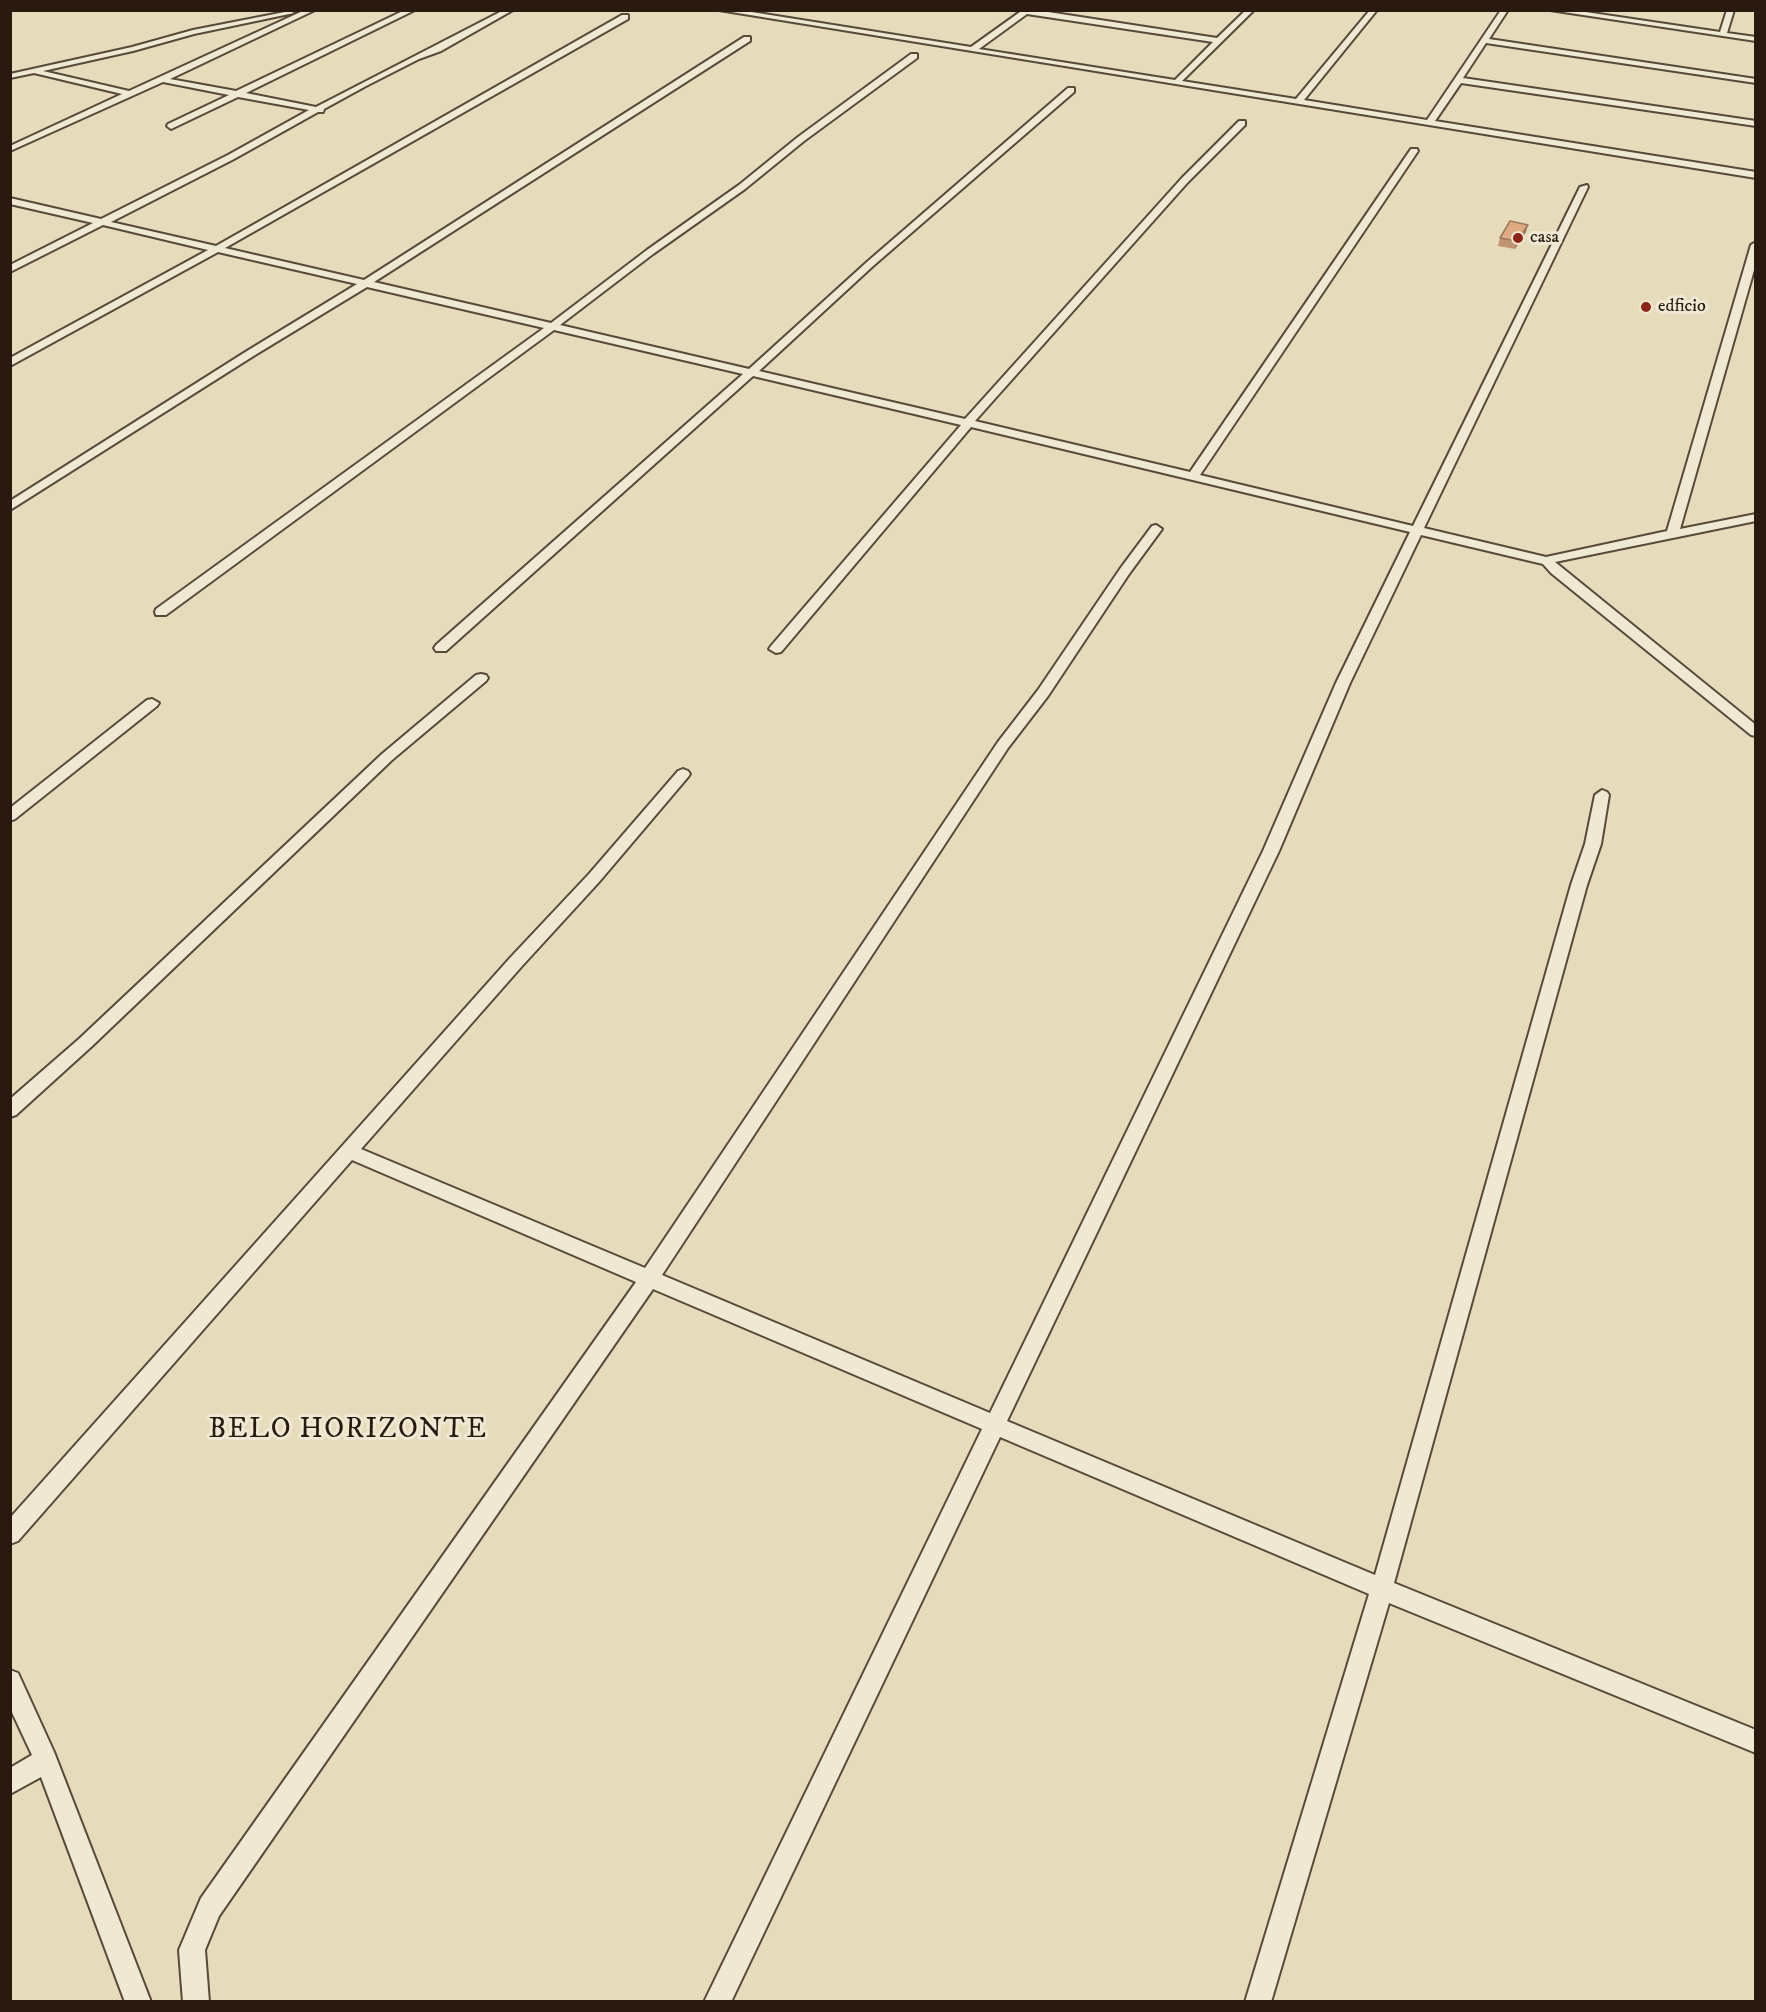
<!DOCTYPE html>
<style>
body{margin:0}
#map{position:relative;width:1766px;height:2012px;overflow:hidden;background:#e6dbbb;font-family:"IM FELL DW Pica",serif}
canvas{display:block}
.frame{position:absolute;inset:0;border:12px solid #29190e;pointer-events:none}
</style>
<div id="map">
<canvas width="1766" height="2012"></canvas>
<div class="frame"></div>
</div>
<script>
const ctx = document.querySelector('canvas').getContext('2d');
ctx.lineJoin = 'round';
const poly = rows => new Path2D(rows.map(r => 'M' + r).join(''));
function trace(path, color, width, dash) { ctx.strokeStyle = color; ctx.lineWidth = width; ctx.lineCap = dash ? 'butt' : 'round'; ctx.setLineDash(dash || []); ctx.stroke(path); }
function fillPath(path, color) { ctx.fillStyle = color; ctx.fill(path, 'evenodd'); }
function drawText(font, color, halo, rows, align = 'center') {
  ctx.font = font + ' "IM FELL DW Pica",serif'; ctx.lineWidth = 6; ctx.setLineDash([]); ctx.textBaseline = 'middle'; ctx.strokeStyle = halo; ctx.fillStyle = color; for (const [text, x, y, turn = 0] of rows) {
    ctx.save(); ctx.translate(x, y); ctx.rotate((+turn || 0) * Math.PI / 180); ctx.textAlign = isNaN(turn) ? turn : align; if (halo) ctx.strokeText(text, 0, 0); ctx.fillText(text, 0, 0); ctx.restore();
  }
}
const street = poly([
 [305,10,315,10,170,79,236,91,405,10,415,10,246,93,316,107,504,10,513,10,441,51,419,59,366,86,324,109,323,112,318,112,234,159,111,222,216,246,622,15,628,15,628,19,225,248,364,280,744,37,750,37,750,41,374,282,551,323,647,250,739,185,798,137,911,54,917,54,917,58,804,141,745,189,653,254,560,325,749,369,867,262,1068,88,1074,88,1074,92,873,266,759,371,965,419,1182,178,1239,121,1245,121,1245,125,1188,182,975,421,1190,472,1411,149,1417,149,1418,151,1200,475,1413,526,1580,187,1587,185,1588,187,1424,528,1546,557,1667,531,1751,245,1756,242,1756,263,1680,529,1756,514,1756,521,1555,562,1756,725,1756,736,1751,735,1551,573,1543,564,1421,535,1350,683,1279,851,1007,1421,1375,1575,1571,885,1585,844,1595,795,1602,790,1607,792,1609,795,1601,844,1587,885,1394,1583,1756,1730,1756,1753,1389,1603,1271,2002,1245,2002,1369,1594,1000,1437,731,2002,704,2002,982,1429,653,1289,219,1916,205,1950,209,2002,183,2002,179,1950,201,1898,636,1282,352,1160,18,1541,10,1544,10,1518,510,958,589,874,678,771,683,769,688,771,690,774,688,777,599,882,522,966,361,1149,645,1268,998,742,1038,690,1120,569,1152,526,1156,525,1162,529,1129,574,1048,696,1008,748,662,1275,990,1413,1263,851,1336,683,1410,532,971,427,781,652,776,653,769,649,771,646,961,425,753,376,446,651,436,651,434,648,436,645,743,374,554,330,166,615,156,615,155,612,156,609,544,328,367,287,255,355,10,510,10,501,247,351,357,284,218,252,10,366,10,358,208,250,103,225,10,272,10,265,93,223,10,204,10,198,101,219,228,155,309,110,238,97,171,129,167,126,168,124,229,95,163,82,10,151,10,146,122,94,34,73,10,78,10,74,132,47,193,30,290,11,294,13,194,34,133,51,43,71,129,91,305,10],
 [719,10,739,10,971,47,1020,12,1015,10,1035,10,1217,38,1246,10,1254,10,1182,81,1296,99,1370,10,1377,10,1304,100,1427,120,1501,10,1508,10,1489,39,1756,79,1756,83,1486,43,1463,78,1756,121,1756,126,1461,83,1435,121,1756,172,1756,178,719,10],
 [1027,14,1213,42,1175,80,979,49,1027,14],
 [1550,10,1572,10,1720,32,1727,10,1734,10,1727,33,1756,37,1756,41,1550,10],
 [481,674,486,675,488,678,486,681,392,760,91,1047,16,1115,10,1117,10,1099,79,1039,382,754,476,675,481,674],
 [152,699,159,703,157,706,15,819,10,821,10,808,147,700,152,699],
 [10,1670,18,1673,54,1752,151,2002,125,2002,41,1777,10,1794,10,1768,32,1755,10,1708,10,1670]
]);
trace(street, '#584a39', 4);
fillPath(street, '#efe8d3');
fillPath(poly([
 [1526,232,1515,249,1498,246,1500,238]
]), '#c09371');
fillPath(poly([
 [1528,225,1526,232,1515,249,1517,241]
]), '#9c785c');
const building = poly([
 [1510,221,1528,225,1517,241,1500,238,1510,221]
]);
fillPath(building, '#dfab83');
trace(building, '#9c785c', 1.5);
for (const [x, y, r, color] of [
 [1518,238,6,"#8f2418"],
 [1646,307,6,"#8f2418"]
]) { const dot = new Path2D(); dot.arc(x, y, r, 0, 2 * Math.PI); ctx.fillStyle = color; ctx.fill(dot); trace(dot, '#efe8d3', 2); }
drawText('18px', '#29190e', '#efe8d3', [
 ["casa",1530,238],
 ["edficio",1658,307]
], 'left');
ctx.letterSpacing = '1.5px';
drawText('28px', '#29190e', '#efe8d3', [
 ["BELO HORIZONTE",348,1431]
]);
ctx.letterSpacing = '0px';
</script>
